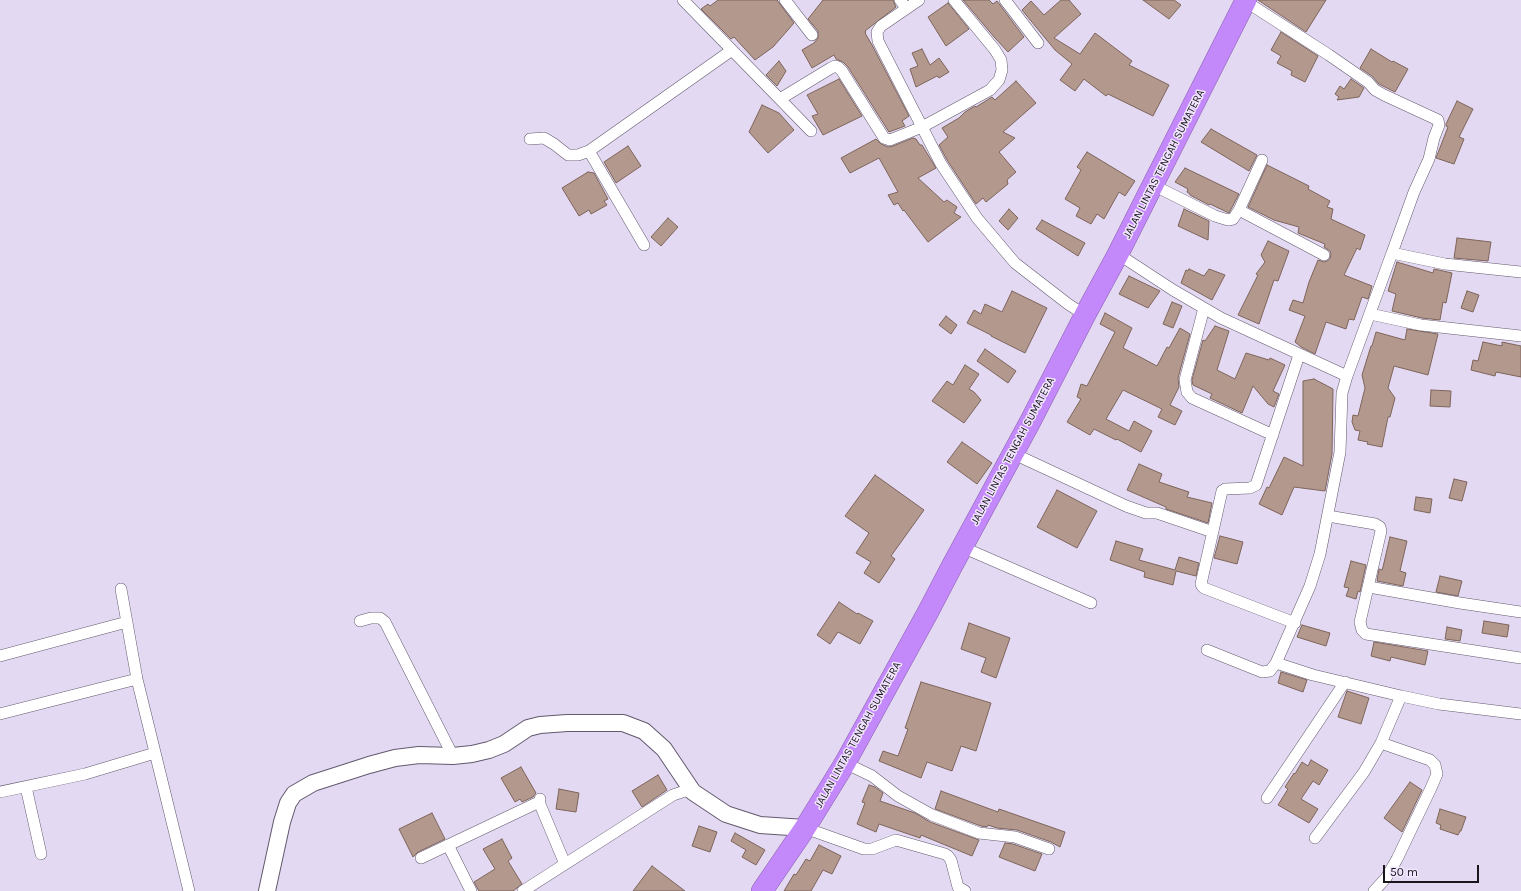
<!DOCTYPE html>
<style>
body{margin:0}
#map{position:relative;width:1521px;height:891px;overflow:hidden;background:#e4d9f2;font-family:Karla,sans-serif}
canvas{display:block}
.scale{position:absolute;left:1383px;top:865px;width:96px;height:18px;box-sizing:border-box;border:2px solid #19151d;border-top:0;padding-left:5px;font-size:12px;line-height:14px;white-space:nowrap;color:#19151d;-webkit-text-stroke:3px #f2e6ff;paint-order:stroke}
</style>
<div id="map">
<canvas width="1521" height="891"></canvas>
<div class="scale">50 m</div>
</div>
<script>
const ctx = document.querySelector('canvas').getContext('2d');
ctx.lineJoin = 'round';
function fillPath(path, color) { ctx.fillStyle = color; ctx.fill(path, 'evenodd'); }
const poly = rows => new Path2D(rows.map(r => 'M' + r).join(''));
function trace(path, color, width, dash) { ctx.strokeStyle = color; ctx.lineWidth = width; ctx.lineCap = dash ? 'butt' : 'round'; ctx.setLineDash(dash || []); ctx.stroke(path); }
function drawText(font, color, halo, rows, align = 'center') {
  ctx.font = font + ' Karla,sans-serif'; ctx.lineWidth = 3; ctx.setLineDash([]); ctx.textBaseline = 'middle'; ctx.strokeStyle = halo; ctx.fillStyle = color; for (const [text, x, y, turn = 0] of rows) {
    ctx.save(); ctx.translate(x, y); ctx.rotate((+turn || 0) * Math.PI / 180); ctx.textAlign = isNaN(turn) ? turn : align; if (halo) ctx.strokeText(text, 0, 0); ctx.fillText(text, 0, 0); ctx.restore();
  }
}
const building = poly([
 [718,0,777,0,794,23,773,47,755,60,734,37,731,39,701,9,708,4,710,6,718,0],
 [823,0,893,0,896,7,865,31,866,32,865,33,872,45,909,116,902,121,905,126,889,132,848,67,843,62,836,59,834,55,812,68,802,50,814,43,818,38,818,31,808,19,823,0],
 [963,0,989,0,993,4,997,1,1024,37,1008,52,995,38,963,0],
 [1061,0,1069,0,1081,14,1054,38,1080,54,1095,33,1132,61,1129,65,1169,85,1153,116,1108,94,1106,96,1084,79,1075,91,1060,80,1072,64,1055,50,1022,10,1031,1,1044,15,1061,0],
 [1143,0,1174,0,1181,5,1169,19,1143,0],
 [1258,0,1326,0,1306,32,1258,0],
 [948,3,969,29,946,46,928,17,948,3],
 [1281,32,1318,56,1305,82,1291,75,1292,71,1277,63,1281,56,1271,50,1281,32],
 [922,49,930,65,939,58,949,72,939,78,937,76,916,87,910,69,918,66,912,53,922,49],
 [1371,49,1392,62,1393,61,1408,69,1395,92,1379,84,1372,76,1360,68,1371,49],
 [779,61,786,71,777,86,766,75,779,61],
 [839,79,862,116,823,135,812,116,818,114,807,95,839,79],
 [1351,79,1364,88,1359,97,1337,100,1339,97,1335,94,1340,86,1344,89,1351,79],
 [1016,81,1036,103,1003,132,1015,138,999,152,1016,172,1007,180,1008,184,986,202,983,198,976,204,947,160,939,145,948,137,942,128,959,118,965,112,975,106,976,107,992,97,995,100,1016,81],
 [1457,101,1473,109,1459,137,1464,139,1454,164,1436,158,1448,127,1446,126,1446,124,1457,101],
 [762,105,779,113,794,130,768,153,749,132,762,105],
 [1211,129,1257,155,1249,171,1201,142,1211,129],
 [913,138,916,139,920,145,922,145,936,168,918,178,944,202,947,200,957,207,954,213,961,217,928,242,904,210,903,211,898,203,894,205,888,195,898,192,879,158,850,173,841,158,876,139,881,144,888,147,893,146,913,138],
 [628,146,641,166,616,183,604,162,628,146],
 [1087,152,1135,181,1125,196,1119,192,1104,219,1097,214,1091,224,1076,216,1080,208,1065,199,1081,170,1077,167,1087,152],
 [1267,165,1309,186,1308,189,1330,201,1327,207,1333,209,1331,219,1365,235,1360,250,1357,248,1344,275,1372,286,1368,299,1362,297,1354,320,1349,319,1346,329,1326,322,1315,354,1301,347,1295,342,1305,316,1289,310,1293,300,1303,303,1309,282,1318,260,1324,262,1327,261,1330,259,1331,254,1330,251,1324,247,1325,244,1298,233,1299,227,1274,220,1248,207,1267,165],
 [1185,168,1239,194,1229,213,1210,204,1209,205,1190,195,1190,194,1187,192,1188,189,1175,182,1185,168],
 [588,172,594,173,608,199,604,201,607,205,591,214,589,210,579,216,562,188,588,172],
 [1009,209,1018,218,1008,230,999,221,1009,209],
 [1184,209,1209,221,1208,240,1178,226,1184,209],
 [668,218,678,227,661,246,651,237,668,218],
 [1042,220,1085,243,1078,256,1036,229,1042,220],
 [1457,238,1491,242,1488,261,1454,258,1457,238],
 [1268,241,1289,251,1278,281,1274,280,1259,324,1238,315,1258,275,1256,274,1265,262,1261,255,1268,241],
 [1397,262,1433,273,1434,269,1452,273,1446,303,1443,302,1440,320,1422,318,1392,311,1396,294,1388,291,1397,262],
 [1189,269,1204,276,1209,269,1225,275,1212,300,1181,283,1186,270,1188,271,1189,269],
 [1129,276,1160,291,1148,308,1119,294,1129,276],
 [1012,291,1047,308,1025,353,991,336,991,335,967,323,974,310,981,314,985,304,1002,312,1012,291],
 [1467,291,1479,295,1473,312,1461,308,1467,291],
 [1172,302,1182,306,1173,328,1163,324,1172,302],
 [1105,313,1132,328,1123,348,1157,366,1167,347,1169,348,1180,328,1190,334,1178,378,1179,387,1170,405,1182,411,1175,425,1158,417,1162,409,1123,390,1106,419,1129,431,1134,421,1152,431,1141,452,1117,439,1116,440,1094,429,1090,435,1067,422,1081,399,1077,397,1081,384,1087,386,1115,332,1100,324,1105,313],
 [946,316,957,325,951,334,939,325,946,316],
 [1215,326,1229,331,1217,370,1235,379,1246,353,1269,360,1270,358,1285,365,1273,391,1279,394,1274,407,1268,404,1253,386,1242,413,1210,398,1212,394,1193,385,1192,380,1203,340,1205,341,1215,326],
 [1407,329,1438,334,1428,375,1394,366,1388,388,1395,398,1390,417,1388,417,1382,447,1367,444,1368,442,1358,440,1360,431,1355,430,1352,422,1353,415,1358,416,1365,388,1362,375,1371,346,1372,346,1376,332,1405,340,1407,329],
 [1483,342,1502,346,1502,342,1521,346,1521,377,1496,372,1495,376,1471,370,1473,360,1478,361,1483,342],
 [985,349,1016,371,1008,383,977,361,985,349],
 [965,365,979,374,969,389,974,392,981,400,964,423,932,401,947,381,953,385,965,365],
 [1314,379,1333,389,1332,454,1325,491,1294,487,1282,515,1259,504,1267,487,1269,488,1284,457,1303,466,1303,381,1314,379],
 [1431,390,1451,391,1450,407,1430,406,1431,390],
 [962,442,992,463,977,484,947,462,962,442],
 [1139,464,1162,474,1159,482,1189,492,1187,497,1212,503,1208,523,1166,509,1166,507,1127,490,1139,464],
 [875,475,924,510,891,556,895,559,879,583,864,573,871,562,856,553,869,533,845,516,875,475],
 [1454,479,1467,482,1462,501,1449,498,1454,479],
 [1057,490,1097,511,1077,548,1037,527,1057,490],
 [1416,497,1432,499,1430,513,1414,510,1416,497],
 [1220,536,1243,542,1237,564,1214,558,1220,536],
 [1390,537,1407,541,1400,571,1406,573,1403,586,1377,581,1379,569,1382,570,1383,567,1390,537],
 [1116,541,1143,549,1139,560,1175,570,1179,557,1199,563,1196,576,1176,571,1173,585,1144,577,1145,572,1110,560,1116,541],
 [1351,561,1366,565,1360,592,1358,591,1356,599,1346,596,1349,588,1344,587,1351,561],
 [1440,576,1462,581,1458,596,1436,592,1440,576],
 [839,602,857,614,858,613,873,621,860,644,838,632,830,644,817,635,839,602],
 [1484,621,1509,625,1507,637,1482,633,1484,621],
 [969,623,1010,638,996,678,981,672,986,658,961,649,969,623],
 [1302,625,1330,633,1326,646,1297,637,1302,625],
 [1447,627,1462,630,1460,641,1445,639,1447,627],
 [1374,642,1428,651,1425,665,1391,657,1390,661,1371,656,1374,642],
 [1281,672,1307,680,1303,692,1278,683,1281,672],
 [921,682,991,703,976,751,961,746,952,771,927,762,921,778,879,761,883,751,898,756,908,729,905,728,921,682],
 [1347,691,1369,698,1361,724,1338,717,1347,691],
 [1311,760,1328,770,1319,785,1313,781,1301,799,1318,809,1309,823,1278,805,1288,789,1285,787,1294,773,1295,774,1302,762,1308,766,1311,760],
 [521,767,536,793,533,797,522,802,520,799,515,802,501,778,521,767],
 [658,775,667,790,642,807,632,791,658,775],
 [1410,782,1422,790,1402,832,1384,818,1410,782],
 [869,785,875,787,883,793,880,801,915,813,930,822,979,840,972,856,921,835,920,838,879,824,876,832,857,824,865,803,862,802,869,785],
 [559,789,579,793,576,812,556,809,559,789],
 [941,791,998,812,999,809,1065,832,1060,847,1051,842,1017,830,997,828,988,825,987,827,981,826,935,809,941,791],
 [1440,809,1466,817,1461,831,1460,831,1458,835,1440,829,1441,825,1436,823,1440,809],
 [432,813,445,839,418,852,413,857,399,829,432,813],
 [699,826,717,832,710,852,692,846,699,826],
 [735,833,765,850,756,865,742,857,746,850,731,841,735,833],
 [502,839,512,858,508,861,522,884,513,891,479,891,474,882,495,869,483,849,502,839],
 [1005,843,1013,844,1042,854,1035,871,999,857,1005,843],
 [819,845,841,856,832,874,823,870,811,891,784,891,794,874,796,875,806,859,810,861,819,845],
 [652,866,685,891,633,891,652,866]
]);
fillPath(building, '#b3988e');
trace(building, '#7d645a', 1);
const street = poly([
 [683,0,811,131],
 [785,0,812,35],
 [900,0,906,8],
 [919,0,881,26,877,32,878,41,941,164,977,218,1015,263,1068,304,1085,315],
 [1005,0,1038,43],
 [1245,1,1329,55,1368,82,1375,90,1384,95,1438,120,1439,125,1434,138,1429,159,1414,192,1392,253],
 [780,99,831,68,835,66,838,67,842,71,884,138,890,140,922,127,990,90,999,80,1002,70,1001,60,995,50,954,0],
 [530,139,544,138,554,144,568,155,578,155,589,151,732,50],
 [589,151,644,245],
 [1153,185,1215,216,1228,220,1233,219,1239,210,1324,255],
 [1239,210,1262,160],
 [1118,254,1173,290,1221,318,1347,376],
 [1204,308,1185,380,1187,392,1192,398,1273,435],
 [1370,314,1421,325,1521,336],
 [1012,453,1126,506,1146,513,1157,513,1213,532],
 [1328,516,1375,524,1380,527,1381,531,1360,622,1362,630,1366,634,1521,658],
 [962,547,1091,603],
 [1369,587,1460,603,1521,612],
 [121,589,137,679,189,891],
 [360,621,371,618,380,618,385,622,453,756],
 [1295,623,1204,588,1202,586,1201,584,1222,491,1225,489,1250,488,1256,485,1299,355],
 [1207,650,1262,672,1270,671,1276,663,1310,586,1320,554,1340,452,1342,393,1347,376,1392,253,1445,264,1521,272],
 [0,656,127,622],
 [1276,663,1313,675,1401,696,1439,704,1521,714],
 [0,714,137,679],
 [845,763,872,776,898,796,932,815,979,833,1015,837,1049,849],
 [26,787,41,854],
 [0,792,85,774,155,753],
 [1267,798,1345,682],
 [540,799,539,802,565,864],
 [805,828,864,849,872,849,896,840,945,854,948,856,951,860,958,887,965,891],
 [1315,838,1364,772,1381,743,1401,696],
 [448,845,471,891],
 [421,858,539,802],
 [523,891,673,795,685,791,693,792],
 [1374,891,1386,878,1397,859,1431,788,1437,774,1435,765,1430,760,1381,743]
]);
const secondary = poly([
 [267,891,282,822,288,803,294,794,313,783,369,765,395,758,419,755,453,756,472,754,489,750,504,744,528,728,540,725,567,723,623,723,644,731,664,749,693,792,726,814,760,825,805,828]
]);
const highway = poly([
 [762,891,805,828,845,763,928,612,952,566,1030,422,1085,315,1118,254,1246,0]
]);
trace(street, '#63596e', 12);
trace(secondary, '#63596e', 18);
trace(highway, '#8860ad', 22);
trace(street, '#fff', 11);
trace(secondary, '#fff', 16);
trace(highway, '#c388fa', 21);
drawText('11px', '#19151d', '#f2e6ff', [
 ["JALAN LINTAS TENGAH SUMATERA",1164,164,-63],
 ["JALAN LINTAS TENGAH SUMATERA",1013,451,-62],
 ["JALAN LINTAS TENGAH SUMATERA",858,735,-61]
]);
</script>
